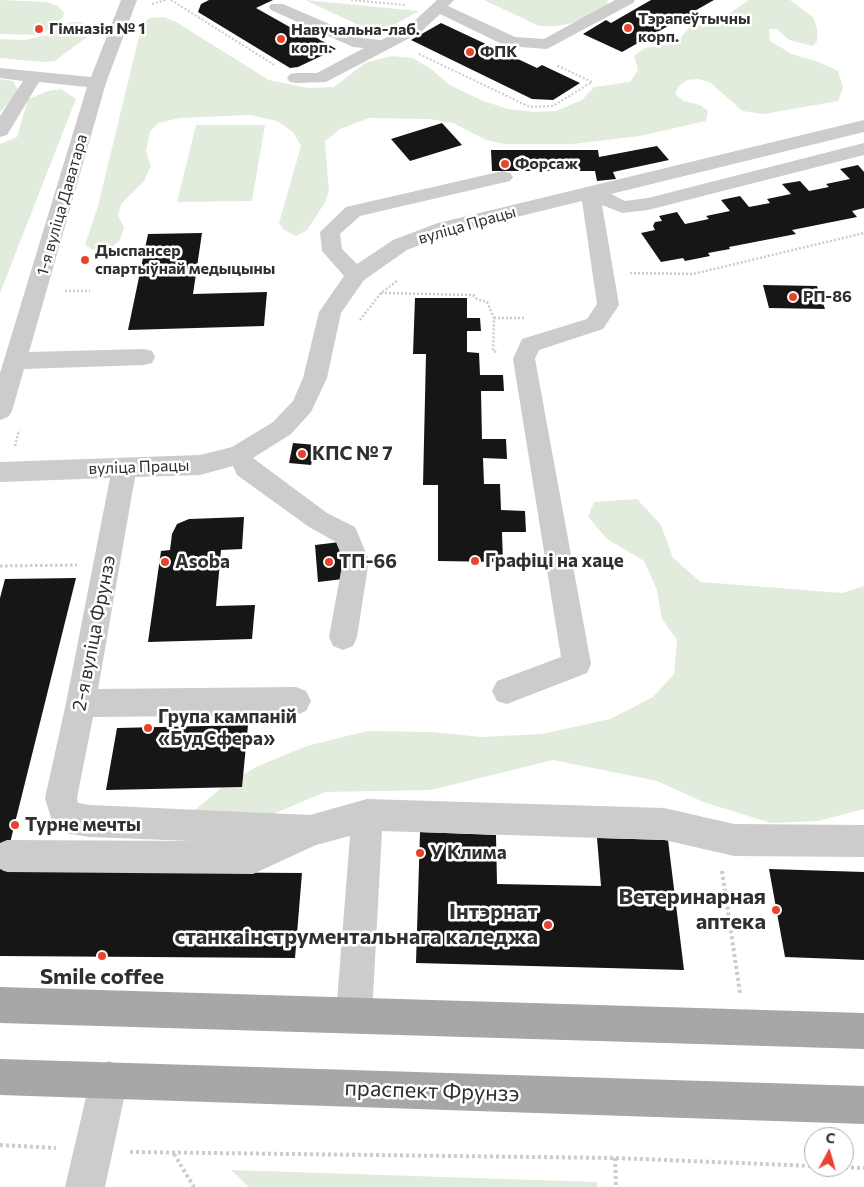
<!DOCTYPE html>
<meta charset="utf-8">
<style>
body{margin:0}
#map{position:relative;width:864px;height:1187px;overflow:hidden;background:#fff;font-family:Commissioner,sans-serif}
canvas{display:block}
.north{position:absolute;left:804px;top:1127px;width:50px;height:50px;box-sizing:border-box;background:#fff;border:1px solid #acacac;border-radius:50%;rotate:6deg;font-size:14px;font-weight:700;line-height:20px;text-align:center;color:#2f2f2f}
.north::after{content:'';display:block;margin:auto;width:18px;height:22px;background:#e9432e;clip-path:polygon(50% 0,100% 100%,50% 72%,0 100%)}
</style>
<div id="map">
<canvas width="864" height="1187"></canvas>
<div class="north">С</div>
</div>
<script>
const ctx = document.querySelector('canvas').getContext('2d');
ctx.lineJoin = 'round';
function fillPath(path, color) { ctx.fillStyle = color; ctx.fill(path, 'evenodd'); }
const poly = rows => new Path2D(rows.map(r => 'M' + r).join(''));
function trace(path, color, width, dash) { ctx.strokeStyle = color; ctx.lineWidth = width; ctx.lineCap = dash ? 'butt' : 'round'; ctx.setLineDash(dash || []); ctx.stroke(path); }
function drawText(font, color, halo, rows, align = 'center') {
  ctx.font = font + ' Commissioner,sans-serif'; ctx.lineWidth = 5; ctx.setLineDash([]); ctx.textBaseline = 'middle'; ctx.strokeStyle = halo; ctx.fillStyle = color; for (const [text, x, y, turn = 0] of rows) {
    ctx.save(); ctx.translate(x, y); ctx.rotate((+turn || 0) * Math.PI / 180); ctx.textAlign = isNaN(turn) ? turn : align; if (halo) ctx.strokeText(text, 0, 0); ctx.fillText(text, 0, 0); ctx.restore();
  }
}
fillPath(poly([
 [0,0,47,2,58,6,64,13,63,17,51,29,34,35,0,34],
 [305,0,419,11,390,27,365,28],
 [484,0,608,0,607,5,577,22,558,26,539,26],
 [749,0,790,0,813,17,817,28,817,41,813,46,789,40,777,29,769,29,770,41,792,54,819,62,838,71,843,88,838,101,764,114,742,111,711,83,699,79,687,80,679,86,675,94,684,101,700,105,708,111,706,121,640,136,573,144,504,144,486,140,453,123,429,119,369,118,340,129,325,141,329,192,324,204,307,230,296,236,284,230,279,223,301,146,293,132,277,121,250,115,180,118,158,123,150,132,146,151,151,166,144,181,121,204,118,216,124,227,120,240,108,251,98,252,85,245,98,206,142,24,149,18,164,17,176,22,269,80,308,88,334,87,365,63,391,56,413,58,431,69,450,85,481,100,508,109,535,112,556,111,582,100,594,87,630,82,638,70,634,56,645,48,676,43,688,29,730,13],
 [70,22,81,22,87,26,88,36,55,61,44,62,0,58,0,39,25,40,47,35],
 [0,79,13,81,19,91,0,112],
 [61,89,76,99,0,293,0,144,17,137,28,99,48,91],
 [196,125,265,125,252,201,177,202],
 [637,499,661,525,673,558,701,582,842,593,864,586,864,809,818,821,771,823,703,802,657,781,553,760,431,790,325,792,259,820,194,824,196,809,221,788,258,766,307,746,367,731,433,732,481,737,542,734,610,719,653,697,674,674,677,640,662,619,657,590,644,561,607,539,588,517,594,502],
 [231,1170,597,1182,597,1187,249,1187]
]), '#e2ecdc');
fillPath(poly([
 [209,0,273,0,256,8,295,30,300,28,336,49,298,67,290,68,198,12,201,4],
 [651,0,714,0,622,52,583,34,606,20,611,23],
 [441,23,537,68,542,65,580,83,553,100,532,99,411,40],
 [442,123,462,145,410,161,391,139],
 [657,146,669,160,613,172,616,179,597,181,595,171,492,171,491,150,598,150,599,157],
 [858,165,864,172,864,208,852,211,857,217,792,230,796,234,729,247,730,249,708,253,710,256,685,261,683,258,661,262,641,233,655,230,653,226,655,222,662,221,659,216,677,212,685,224,709,219,706,216,730,211,721,200,740,196,749,207,770,203,767,199,791,194,782,184,800,181,809,191,829,187,826,184,850,179,840,169],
 [202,233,193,294,267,292,264,326,128,330,148,234],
 [763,285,817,286,825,309,769,308],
 [415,298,467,298,467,318,480,318,481,331,467,331,467,352,479,353,480,375,503,375,504,391,481,391,482,439,506,439,507,459,483,458,484,484,500,484,501,510,525,511,526,532,502,532,503,562,438,561,438,485,423,485,426,354,413,354],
 [293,443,316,445,311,465,289,463],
 [244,517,242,549,221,550,216,606,255,605,252,639,148,642,161,551,170,550,172,534,177,524,189,519],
 [340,542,343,579,318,582,315,545],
 [76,578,3,871,302,873,295,958,0,956,0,598,5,579],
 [248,725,242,787,106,790,117,728],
 [420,832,496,835,497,884,601,886,597,838,668,840,684,970,416,963],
 [769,869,864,872,864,960,785,957]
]), '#161616');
trace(poly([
 [171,0,276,66],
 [351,0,405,5],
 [152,4,166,0],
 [419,54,530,107,553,106,592,82,556,65]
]), '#ccc', 2, [2, 2]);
trace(poly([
 [630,273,693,274,864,233],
 [65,291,90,291],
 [381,293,473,295,477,299,487,302,494,318,493,351,498,352],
 [494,318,526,318],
 [360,320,381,293,397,281],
 [15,446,19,430]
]), '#ccc', 2.5, [2, 2]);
trace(poly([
 [0,566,77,565]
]), '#ccc', 3, [2.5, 2.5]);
trace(poly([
 [722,871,740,993],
 [0,1145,56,1148],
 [130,1152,615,1158,814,1166],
 [174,1154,194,1187],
 [615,1158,616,1187],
 [839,1167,864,1168]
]), '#ccc', 4, [3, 3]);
fillPath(poly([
 [121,0,137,0,106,83,29,352,144,349,152,351,155,357,152,363,144,365,24,369,12,411,8,417,0,420,0,373,87,87,39,82,7,135,0,137,0,116,23,81,0,78,0,68,91,77,121,0],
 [437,0,454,0,448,6,515,37,544,39,615,0,635,0,633,3,547,49,506,46,440,14,421,32,326,82,296,83,290,82,287,78,290,74,296,73,317,73,364,48,353,47,271,10,269,7,271,4,283,4,362,38,381,40,409,26,437,0],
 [864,120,864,132,611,194,625,201,648,198,864,143,864,155,648,210,622,213,602,205,619,305,603,329,539,350,535,359,591,664,587,673,507,704,497,701,492,691,497,681,561,657,513,359,522,339,587,319,597,304,582,201,451,233,407,250,364,280,341,313,327,378,311,412,291,434,253,458,327,513,355,527,369,560,357,637,353,646,343,650,333,646,329,637,343,560,336,542,309,527,237,475,233,466,200,475,135,477,98,689,296,687,306,691,311,701,306,711,296,715,93,717,77,798,78,803,90,805,310,815,367,799,664,808,734,824,864,825,864,857,734,856,664,840,382,831,372,1014,367,1027,354,1032,341,1027,336,1014,350,836,316,845,253,874,7,872,0,869,0,843,7,840,191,841,90,837,65,833,54,828,45,798,66,703,110,478,0,482,0,462,200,455,232,447,273,422,293,401,303,378,319,312,344,276,322,251,320,232,346,207,503,171,510,173,513,177,510,181,360,216,340,234,342,249,357,264,393,240,438,223,864,120],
 [109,1061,122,1067,128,1080,105,1187,65,1187,90,1080,96,1067,109,1061]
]), '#ccc');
fillPath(poly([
 [0,987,864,1013,864,1049,0,1023,0,987],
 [0,1059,864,1086,864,1124,0,1095,0,1059]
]), '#a7a7a7');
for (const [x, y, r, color] of [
 [628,28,5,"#e9432e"],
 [39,29,5,"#e9432e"],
 [281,39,5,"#e9432e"],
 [470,52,5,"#e9432e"],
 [505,164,5,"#e9432e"],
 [85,260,5,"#e9432e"],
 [793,297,5,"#e9432e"],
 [302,454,5,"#e9432e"],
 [475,561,5,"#e9432e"],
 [165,562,5,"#e9432e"],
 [329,562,5,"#e9432e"],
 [148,728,5,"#e9432e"],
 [15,825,5,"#e9432e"],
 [420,853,5,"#e9432e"],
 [776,910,5,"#e9432e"],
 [548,925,5,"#e9432e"],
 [102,956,5,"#e9432e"]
]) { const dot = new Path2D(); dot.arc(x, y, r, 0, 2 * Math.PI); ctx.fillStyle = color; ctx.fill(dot); trace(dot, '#fff', 2); }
drawText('bold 16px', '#2f2f2f', '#fff', [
 ["Тэрапеўтычны",638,19],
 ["корп.",638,37],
 ["Гімназія № 1",49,29],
 ["Навучальна-лаб.",291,30],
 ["корп.",291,48],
 ["ФПК",480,52],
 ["Форсаж",515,164],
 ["Дыспансер",95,251],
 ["спартыўнай медыцыны",95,269],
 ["РП-86",803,297]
], 'left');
drawText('16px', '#2f2f2f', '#fff', [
 ["1-я вуліца Даватара",62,205,-74],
 ["вуліца Працы",467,225,-16],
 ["вуліца Працы",139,467,-2]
]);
drawText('bold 19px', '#2f2f2f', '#fff', [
 ["КПС № 7",312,454],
 ["Графіці на хаце",485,561],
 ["Asoba",175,562],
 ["ТП-66",339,562],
 ["Група кампаній",158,717],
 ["«БудСфера»",158,739],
 ["Турне мечты",25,825],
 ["У Клима",430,853]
], 'left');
drawText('19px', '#2f2f2f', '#fff', [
 ["2-я вуліца Фрунзэ",94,633,-79]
]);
drawText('bold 22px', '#2f2f2f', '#fff', [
 ["Ветеринарная",766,897],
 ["аптека",766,922],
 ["Інтэрнат",538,912],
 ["станкаінструментальнага каледжа",538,937],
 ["Smile coffee",102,977,"center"]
], 'right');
drawText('22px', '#2f2f2f', '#fff', [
 ["праспект Фрунзэ",432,1091,2]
]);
</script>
